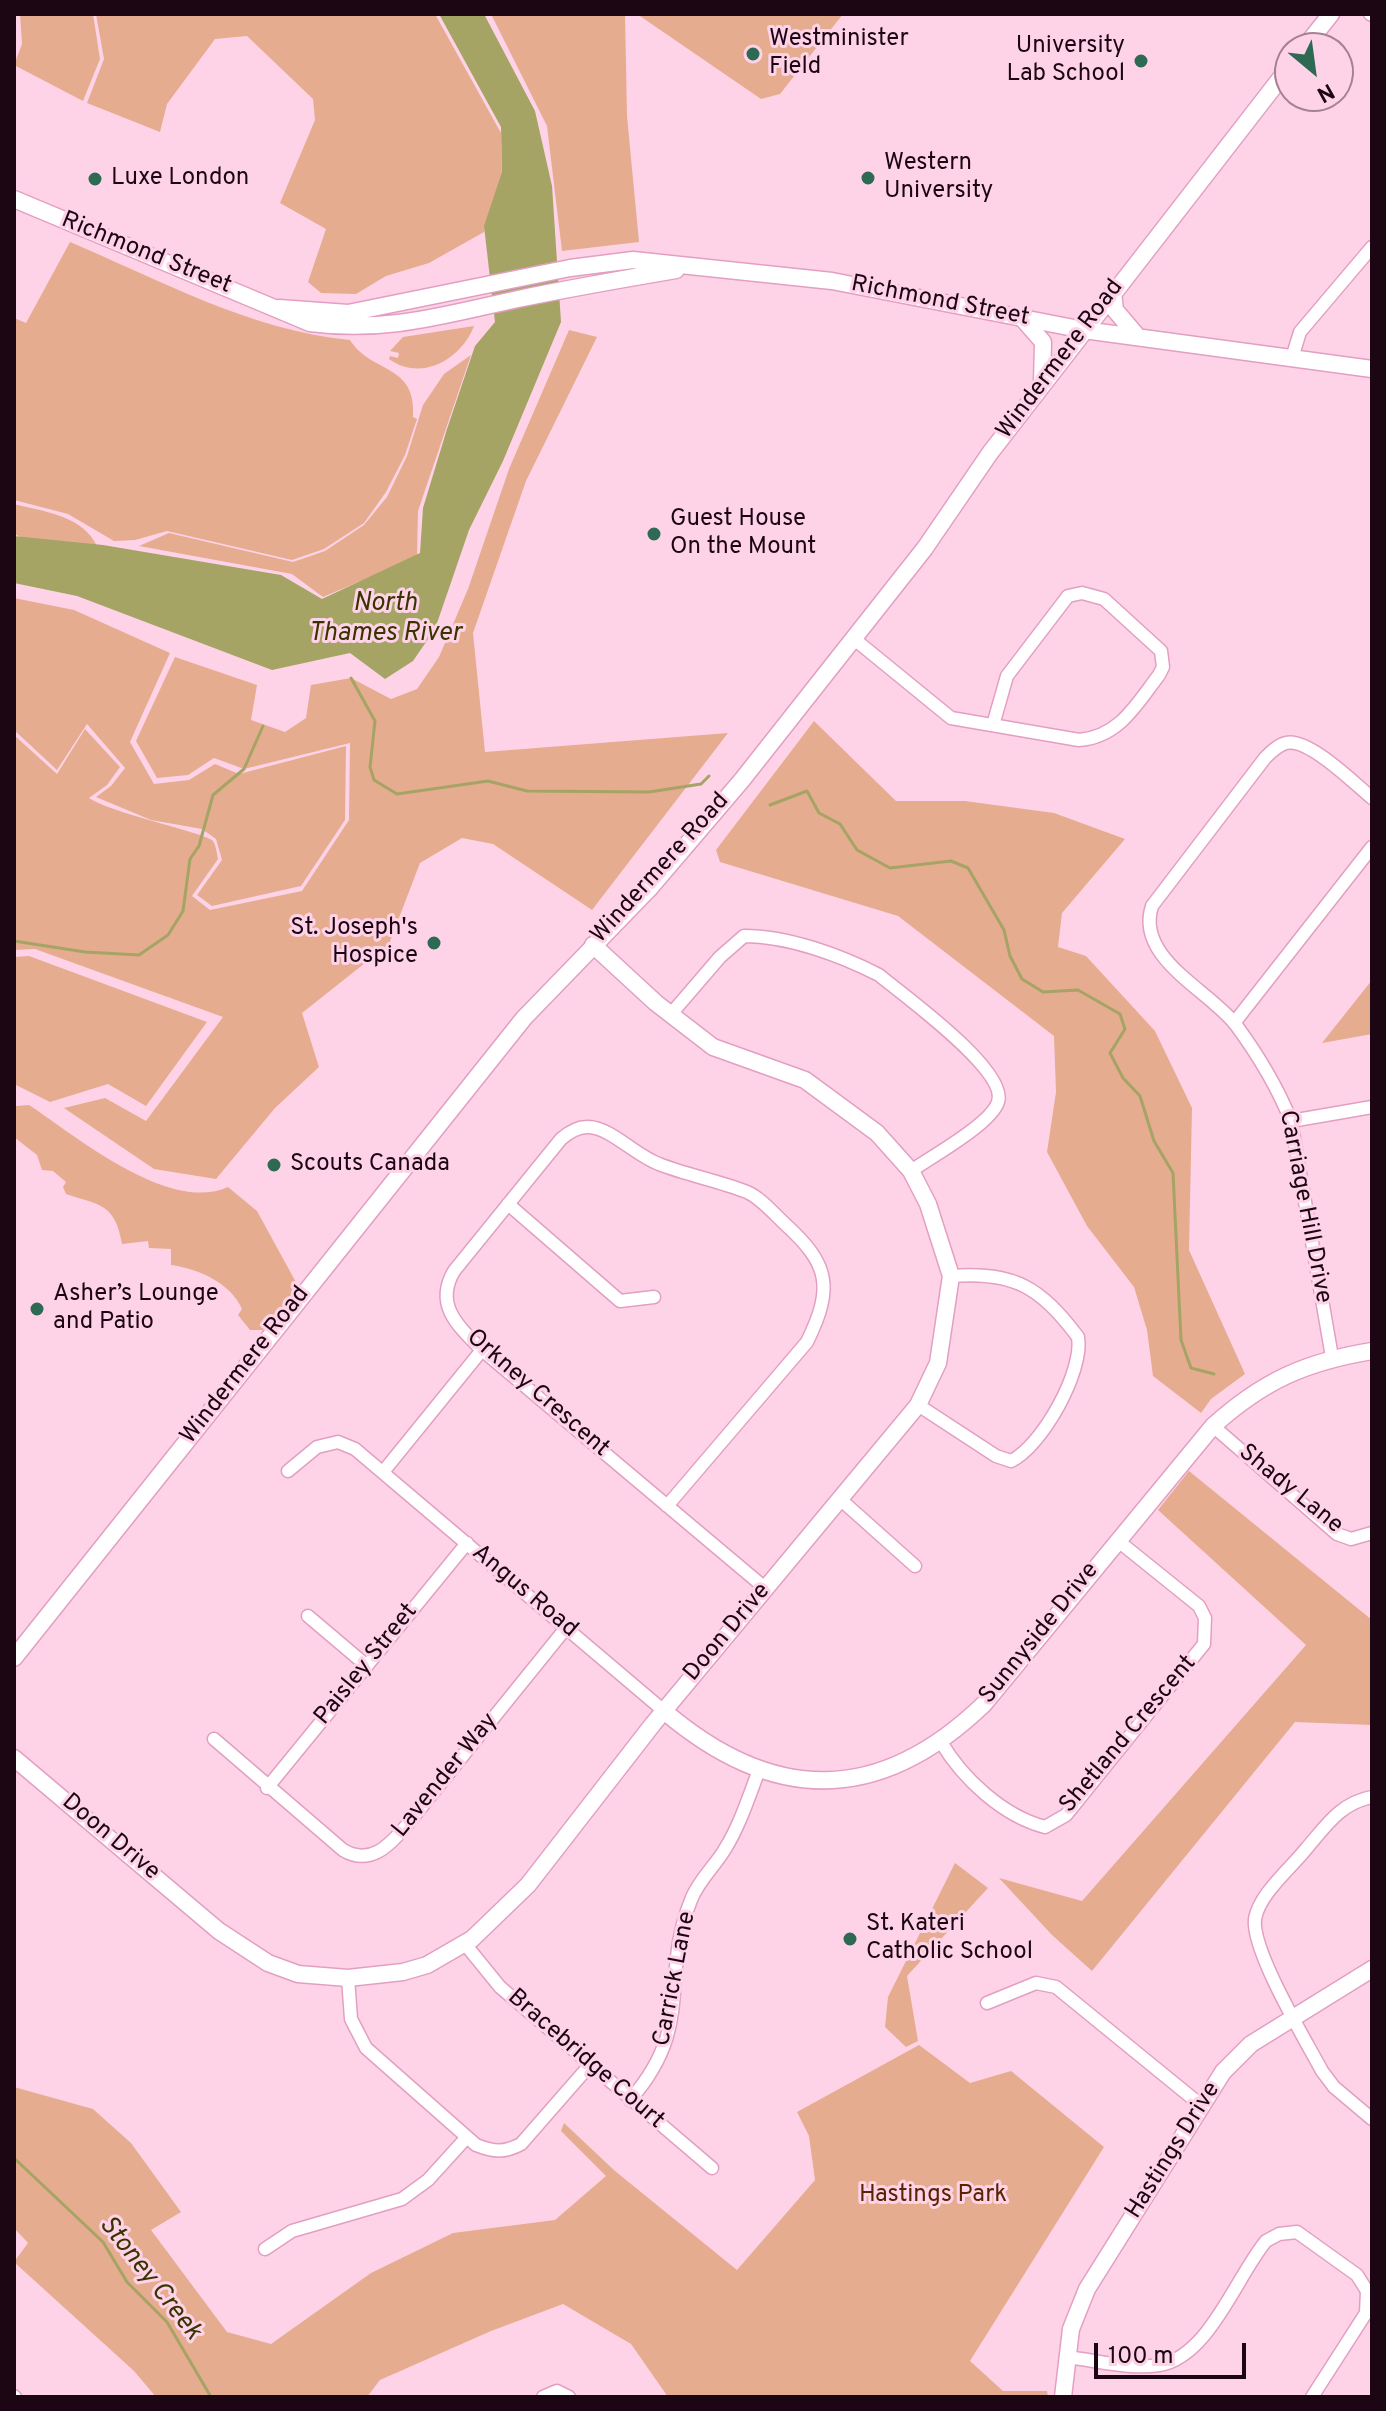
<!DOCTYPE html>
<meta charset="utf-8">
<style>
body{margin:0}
#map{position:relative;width:1386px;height:2411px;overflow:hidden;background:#fed3e8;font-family:Overpass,sans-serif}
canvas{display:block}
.frame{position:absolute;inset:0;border:16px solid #1c0613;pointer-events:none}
.north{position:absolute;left:1274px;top:32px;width:80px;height:80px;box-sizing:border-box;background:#fed3e8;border:2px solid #a48193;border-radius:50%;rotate:151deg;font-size:22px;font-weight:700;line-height:32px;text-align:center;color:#1c0613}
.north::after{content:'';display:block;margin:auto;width:28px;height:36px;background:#2d6953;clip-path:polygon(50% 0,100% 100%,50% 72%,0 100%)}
.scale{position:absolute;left:1094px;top:2343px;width:152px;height:36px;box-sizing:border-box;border:4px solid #1c0613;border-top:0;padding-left:10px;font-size:24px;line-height:28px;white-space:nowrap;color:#1c0613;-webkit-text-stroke:6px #fed3e8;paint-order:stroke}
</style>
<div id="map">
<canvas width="1386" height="2411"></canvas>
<div class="frame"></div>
<div class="north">N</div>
<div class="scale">100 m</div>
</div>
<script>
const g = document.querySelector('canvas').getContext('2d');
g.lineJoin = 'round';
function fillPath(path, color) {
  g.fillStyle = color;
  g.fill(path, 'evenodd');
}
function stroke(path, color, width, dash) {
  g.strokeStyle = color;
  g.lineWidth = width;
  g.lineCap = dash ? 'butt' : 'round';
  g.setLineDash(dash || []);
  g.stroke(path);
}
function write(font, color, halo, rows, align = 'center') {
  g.font = font + ' Overpass,sans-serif';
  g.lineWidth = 6;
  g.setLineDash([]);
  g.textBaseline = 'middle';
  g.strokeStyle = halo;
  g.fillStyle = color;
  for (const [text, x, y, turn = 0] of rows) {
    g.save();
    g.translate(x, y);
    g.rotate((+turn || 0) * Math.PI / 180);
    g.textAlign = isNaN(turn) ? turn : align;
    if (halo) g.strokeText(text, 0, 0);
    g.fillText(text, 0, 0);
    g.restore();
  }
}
const green = new Path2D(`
 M20 14H93L100 59 83 101 14 65 22 44Z
 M96 14H435L501 133 502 179 484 232 429 263 386 276 356 294 321 293 308 282 326 229 280 203 315 120 313 99 247 36 215 39 167 104 160 132 87 103 104 59Z
 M491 14H625L627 116 639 242 562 251 547 126Z
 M637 14H843L780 94 761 99Z
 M70 242C160 280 252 331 350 340 371 374 417 363 413 417L417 419 405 455 386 492 364 523 324 549 292 560 167 531 135 540 114 541 68 514 14 500V318L26 323Z
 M474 326C461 360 421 382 389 359L390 356 398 358 399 353 390 351 403 337Z
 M569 330 597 337 526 481 473 633 485 752 728 733 592 910 493 844 462 838 420 863 389 944 302 1013 319 1067 275 1108 216 1179 154 1169 64 1108 105 1098 146 1121 223 1017 35 949 14 950V735L57 774 85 729 120 767 107 785 89 798C113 814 207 833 213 841 216 845 217 854 218 859L192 896 210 910 302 891 349 820 350 743 244 769 214 758 188 775 157 778 136 741 175 657 257 685 251 720 285 732 306 718 311 685 351 678 391 699 417 689 439 657 468 589 509 469Z
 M471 355 418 511 417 557 323 597 292 574 139 546 169 533 293 562 325 551 364 525 387 497 407 456 423 405 444 374Z
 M14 504C45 512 82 515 97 546L30 541 14 534Z
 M14 598 74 610 170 653 130 742 154 784 189 780 215 764 239 774 346 746 345 820 301 886 212 906 197 895 222 860 216 839 202 829 151 820 96 797 111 786 125 768 87 724 57 770 14 730Z
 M814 721 896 801H965L1054 813 1125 839 1062 913 1058 947 1086 956 1155 1031 1192 1108 1189 1250 1245 1374 1211 1399 1201 1413 1153 1376 1147 1330 1134 1287 1087 1226 1047 1152 1056 1092 1054 1036 898 916 720 862 716 850Z
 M29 956 207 1022 146 1106 108 1084 50 1102 14 1084V957Z
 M1372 980V1034L1322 1043Z
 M29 1105C76 1136 169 1214 228 1187L257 1211 298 1286 263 1330H250L238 1315 242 1309C230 1282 198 1269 171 1265V1249L149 1248 148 1241 122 1244C115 1203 99 1205 66 1194L63 1187 66 1182 53 1171 42 1170 37 1155 14 1137 16 1106Z
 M1189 1471 1372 1620V1725L1295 1722 1092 1971 1052 1935 999 1878 1082 1901 1306 1645 1158 1510Z
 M955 1863 988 1888 907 1976 918 2041 906 2047 885 2027 888 1997Z
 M919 2045 970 2083 1011 2071 1104 2147 970 2361 1003 2391H1047L1048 2397H668L631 2344 563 2304 491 2331 380 2380 367 2397H156L134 2371 14 2262 28 2243 14 2228V2087L93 2109 131 2143 181 2212 151 2230 227 2332 271 2344 371 2273 453 2233 555 2220 606 2176 561 2131 564 2123 615 2171 737 2270 815 2180 809 2136 797 2112Z`);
const water = new Path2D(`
 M439 14H484L535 111 552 186 561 322 503 461 469 530 435 629 413 661 385 679 350 653 272 670 77 596 14 583V536L103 545 281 575 322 599 420 553 423 508 447 429 475 346 495 322 484 226 502 172 501 127Z`);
const stream = new Path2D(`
 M351 678 375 721 370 767 374 780 397 794 488 781 527 791 649 792 701 784 709 776
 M770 805 807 791 819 813 840 824 857 850 890 868 951 861 968 868 1004 930 1010 956 1022 979 1043 992 1078 990 1120 1014 1125 1029 1110 1053 1123 1078 1140 1096 1154 1141 1173 1173 1181 1340 1191 1368 1214 1374
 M14 941 85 952 139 955 168 935 183 911 190 859 199 846 213 795 244 769 263 726
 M14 2158 103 2242 127 2282 167 2322 211 2397`);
const street = new Path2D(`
 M1370 14 1372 15
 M1292 358 1300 332 1372 247
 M853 638 951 718 1079 740C1119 737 1136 705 1159 675L1163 667 1161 651 1104 599 1082 593 1068 596 1007 676 993 725
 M671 1014 720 957 744 936C788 936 840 955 879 975 903 995 1009 1071 998 1102 991 1124 931 1157 911 1171
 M1234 1023 1372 847
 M1291 1121 1372 1107
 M508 1204 620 1301 654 1297
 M1332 1357 1291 1121C1277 1086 1258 1055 1236 1025 1209 990 1135 958 1152 906L1265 758C1271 752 1278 745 1286 743 1308 737 1355 784 1372 798
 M918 1405 996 1456 1011 1461C1042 1446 1084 1371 1078 1337 1040 1287 1014 1271 951 1276
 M1213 1426 1337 1534 1351 1539 1372 1533
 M288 1471 317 1447 338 1442 355 1449 664 1711
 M383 1472 482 1350
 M840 1499 915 1566
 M667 1506 807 1342C834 1287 829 1264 785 1224 774 1214 761 1198 747 1192 719 1181 687 1175 659 1164 636 1156 611 1128 589 1127 578 1126 569 1132 561 1139L454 1271C434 1305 458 1326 482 1350L765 1588
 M308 1616 367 1666
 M214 1739 343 1850C370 1866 389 1846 406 1826L566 1628
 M941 1742C963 1779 1003 1816 1045 1827L1066 1815 1204 1644 1205 1618 1199 1606 1117 1540
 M267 1788 467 1543
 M1372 1797C1340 1803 1326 1826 1306 1849 1291 1868 1259 1894 1255 1919 1251 1950 1306 2041 1322 2071L1334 2087 1372 2119
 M465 1944 500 1987 712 2168
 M348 1978 351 2019 366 2048 476 2145C494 2152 504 2153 521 2144L590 2065
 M987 2003 1036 1983 1056 1987 1202 2106
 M630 2100C696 2025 659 1979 691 1900 698 1881 715 1866 725 1849 740 1825 749 1796 759 1770
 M265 2249 292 2231 402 2199 428 2180 467 2137
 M1066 2357C1095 2360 1131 2370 1159 2365 1209 2357 1236 2277 1266 2241L1279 2234 1297 2232 1357 2275 1367 2291 1366 2313 1312 2397
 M14 2396 15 2397
 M543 2397 557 2391 569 2397`);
const secondary = new Path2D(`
 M1304 48 1331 14
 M14 199 310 323C387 333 443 315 518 299 570 288 623 279 676 270
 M1113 292 1115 310 1138 337
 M279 308 348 313 570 268 633 260 832 281 1084 330 1372 369
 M1022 318 1043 342 1042 384
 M14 1658 524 1018 649 889 742 780 925 548 990 453 1290 66
 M664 1711C773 1804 879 1805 984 1704L1213 1426C1263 1381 1305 1362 1372 1351
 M14 1758 219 1931 268 1963 298 1974 348 1978 403 1972 427 1965 472 1939 528 1885 653 1724 918 1405 938 1363 951 1276 928 1204 911 1171 877 1133 805 1080 713 1047 656 1003 593 945
 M1063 2397 1071 2329 1087 2289 1223 2072 1251 2044 1372 1969`);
const markers = [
 [753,54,8,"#2d6953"],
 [1141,61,8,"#2d6953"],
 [868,178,8,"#2d6953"],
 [95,179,8,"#2d6953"],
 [654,534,8,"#2d6953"],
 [434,943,8,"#2d6953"],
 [274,1165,8,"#2d6953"],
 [37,1309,8,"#2d6953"],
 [850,1939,8,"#2d6953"]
];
const poiNames = [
 ["Westminister",769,40],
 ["Field",769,68],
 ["University",1125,47,"right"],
 ["Lab School",1125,75,"right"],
 ["Western",884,164],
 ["University",884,192],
 ["Luxe London",111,179],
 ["Guest House",670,520],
 ["On the Mount",670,548],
 ["St. Joseph's",418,929,"right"],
 ["Hospice",418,957,"right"],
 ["Scouts Canada",290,1165],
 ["Asher’s Lounge",53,1295],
 ["and Patio",53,1323],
 ["St. Kateri",866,1925],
 ["Catholic School",866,1953]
];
const streetNames = [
 ["Richmond Street",146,254,22],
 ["Richmond Street",940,302,11],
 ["Windermere Road",1061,360,-53],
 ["Windermere Road",661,869,-48],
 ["Carriage Hill Drive",1304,1207,79],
 ["Windermere Road",246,1366,-52],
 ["Orkney Crescent",537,1394,41],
 ["Shady Lane",1290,1490,39],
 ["Angus Road",524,1592,40],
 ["Doon Drive",728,1633,-50],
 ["Sunnyside Drive",1040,1634,-51],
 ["Paisley Street",367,1665,-51],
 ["Shetland Crescent",1129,1735,-50],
 ["Lavender Way",446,1776,-51],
 ["Doon Drive",110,1838,40],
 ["Carrick Lane",676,1979,-79],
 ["Bracebridge Court",585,2060,41],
 ["Hastings Drive",1174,2151,-58]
];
const parkNames = [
 ["Hastings Park",933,2196]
];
const waterNames = [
 ["North",385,605],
 ["Thames River",385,635],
 ["Stoney Creek",149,2279,52]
];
fillPath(green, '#e6ac90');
fillPath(water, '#a5a464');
stroke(stream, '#a5a464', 3);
stroke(street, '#e39fc2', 15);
stroke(secondary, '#e39fc2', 19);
stroke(street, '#fff', 12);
stroke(secondary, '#fff', 16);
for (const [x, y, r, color] of markers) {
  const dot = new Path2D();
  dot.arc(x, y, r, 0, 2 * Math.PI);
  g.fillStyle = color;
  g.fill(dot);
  stroke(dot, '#fed3e8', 3);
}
write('24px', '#1c0613', '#fed3e8', poiNames, 'left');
write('24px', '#1c0613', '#fed3e8', streetNames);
write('24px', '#5a2300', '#fed3e8', parkNames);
write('italic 26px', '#373400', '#fed3e8', waterNames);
</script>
